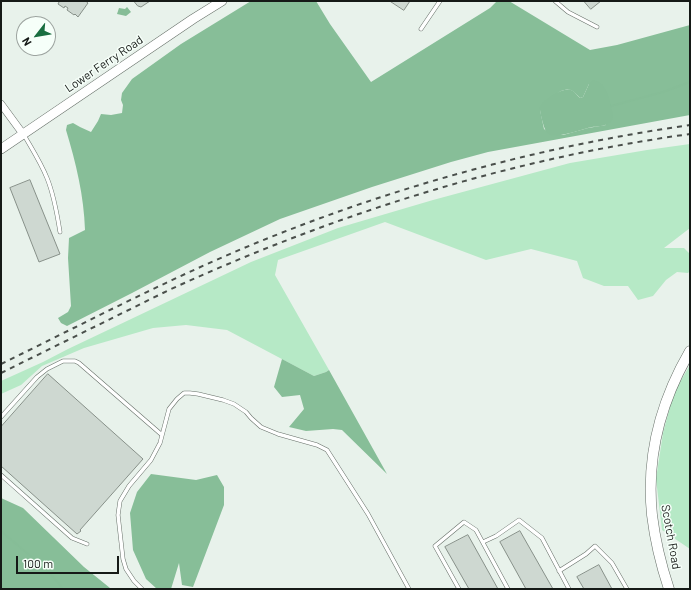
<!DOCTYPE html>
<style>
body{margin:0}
#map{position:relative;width:691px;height:590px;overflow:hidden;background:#e8f2eb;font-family:Barlow,sans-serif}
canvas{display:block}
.frame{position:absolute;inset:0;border:2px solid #161a17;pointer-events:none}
.north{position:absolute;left:16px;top:16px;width:40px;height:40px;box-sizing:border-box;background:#f6fff9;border:1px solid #9ca39f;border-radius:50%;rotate:239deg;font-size:11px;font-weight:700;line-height:16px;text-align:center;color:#161a17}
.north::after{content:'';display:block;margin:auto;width:14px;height:18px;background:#196e40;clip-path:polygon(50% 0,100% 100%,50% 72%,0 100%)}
.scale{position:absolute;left:16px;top:556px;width:103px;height:18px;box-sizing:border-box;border:2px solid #161a17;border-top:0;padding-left:5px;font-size:12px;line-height:14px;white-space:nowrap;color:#161a17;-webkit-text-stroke:3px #f6fff9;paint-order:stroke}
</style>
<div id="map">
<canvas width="691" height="590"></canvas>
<div class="frame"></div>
<div class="north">N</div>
<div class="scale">100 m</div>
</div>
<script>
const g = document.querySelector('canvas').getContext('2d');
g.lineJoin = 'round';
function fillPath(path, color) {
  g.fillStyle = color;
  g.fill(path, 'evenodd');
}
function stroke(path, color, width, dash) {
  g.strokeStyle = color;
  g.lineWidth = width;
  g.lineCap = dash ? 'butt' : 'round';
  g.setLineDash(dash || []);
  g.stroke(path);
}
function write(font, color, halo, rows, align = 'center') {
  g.font = font + ' Barlow,sans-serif';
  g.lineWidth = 3;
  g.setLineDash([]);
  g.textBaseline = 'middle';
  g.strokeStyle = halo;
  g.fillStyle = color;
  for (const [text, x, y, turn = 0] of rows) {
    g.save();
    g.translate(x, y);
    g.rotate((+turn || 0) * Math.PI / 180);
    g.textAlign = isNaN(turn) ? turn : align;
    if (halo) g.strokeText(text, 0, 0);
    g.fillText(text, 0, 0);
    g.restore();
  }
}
const green = new Path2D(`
 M690 144V228L664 248H684L690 254V271L688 273 677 272 666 280 653 296 638 300 628 286H604L583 278 577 261 531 249 486 260 385 222 278 260 275 275 329 370 326 372 314 376 227 330 186 325 153 328 84 348 42 366 21 385 1 394V381L43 362 68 349 251 262 338 228 433 200 570 163 647 150Z
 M690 365V549L662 530 656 479 663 433 674 392Z`);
const forest = new Path2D(`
 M251 1H316L330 24 371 82 490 8 497 1H509L590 50 617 45 690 25V115L488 152 451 162 372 187 280 219 210 252 132 293 67 326 61 323 58 318 68 312 71 306 68 258 69 238 85 230C84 196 76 163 66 130L67 125 73 123 80 127 91 132 98 121 101 114 111 115 122 113 123 105 121 100 122 93 132 79 181 44ZM589 84 606 125 588 128 563 135H553L544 129 540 110C547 103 560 86 571 90 575 92 577 95 580 98L583 97Z
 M282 359 314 376 326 372 329 370 387 474 342 430 333 429 306 431 289 427 304 409 300 395 282 397 274 387Z
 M151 474 196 480 217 475 224 487V505L193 587 182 585 179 563 171 589H157L146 579 133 550 130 513 137 492Z
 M1 498 23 508 84 567 110 588H126V589H1Z`);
const water = new Path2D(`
 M127 7 131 12 126 16 117 14 119 8 125 9Z
 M594 80C608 84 610 102 613 115 613 126 601 126 592 127 583 129 558 138 550 135 549 134 546 132 546 131 544 128 539 110 540 107 543 100 563 87 571 90 575 91 577 96 580 98L583 97 589 84Z`);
const stream = new Path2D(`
 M611 106 663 92 690 82
 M1 531C21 549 47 567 63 589`);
const building = new Path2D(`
 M57 1H88L87 3H88L78 17 75 14 74 15 67 10 68 8 65 6 64 8 58 4 59 2Z
 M134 1H150L141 7 138 6Z
 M390 1H410L404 10Z
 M584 1H601L591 9Z
 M30 180 60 254 39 262 10 188Z
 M48 374 143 459 80 530 81 531 77 534 1 466V427Z
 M520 531 553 589H526L500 542Z
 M468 535 498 589H469L445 547Z
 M599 565 612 589H584L577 577Z`);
const service = new Path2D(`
 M555 1 568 12 597 27
 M421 29 440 1
 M24 135C32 149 41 163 47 178 54 195 57 213 60 232
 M1 417 37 377 47 369 63 361H75L79 363 162 435
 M1 475 72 538 87 544
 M483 542 496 536 519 520 542 538 569 589
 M559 571 586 554 595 546 612 563 627 589
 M142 589 134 581 126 569 123 559 118 515 120 501 129 486 151 460 160 443 169 409 177 399 184 393H190L198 394 223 400 234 404 246 412 251 418 261 427 278 434 317 445 327 450 368 514 409 589
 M459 589 435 546 464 522 476 530 508 589`);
const minor = new Path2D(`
 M1 104 23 134`);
const tertiary = new Path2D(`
 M1 149 193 19 222 1`);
const secondary = new Path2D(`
 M669 589C661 565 655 540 652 515 646 457 661 401 690 351`);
const rail = new Path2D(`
 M1 364C87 322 172 277 261 241 399 185 543 146 690 125
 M1 373 169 290C335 214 509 159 690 134`);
const streetNames = [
 ["Lower Ferry Road",104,64,-34],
 ["Scotch Road",671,537,80]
];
fillPath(green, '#b6e9c6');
fillPath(forest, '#87be98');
fillPath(water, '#86bd97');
stroke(stream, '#86bd97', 2);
fillPath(building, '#ced8d1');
stroke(building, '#879089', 1);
stroke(service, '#666f68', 4.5);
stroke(minor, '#666f68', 8);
stroke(tertiary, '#666f68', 10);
stroke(secondary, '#666f68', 11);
stroke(service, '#fff', 3.5);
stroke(minor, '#fff', 7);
stroke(tertiary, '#fff', 9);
stroke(secondary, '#fff', 10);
stroke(rail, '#4a4f4b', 2, [5, 5]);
write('12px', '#161a17', '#f6fff9', streetNames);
</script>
